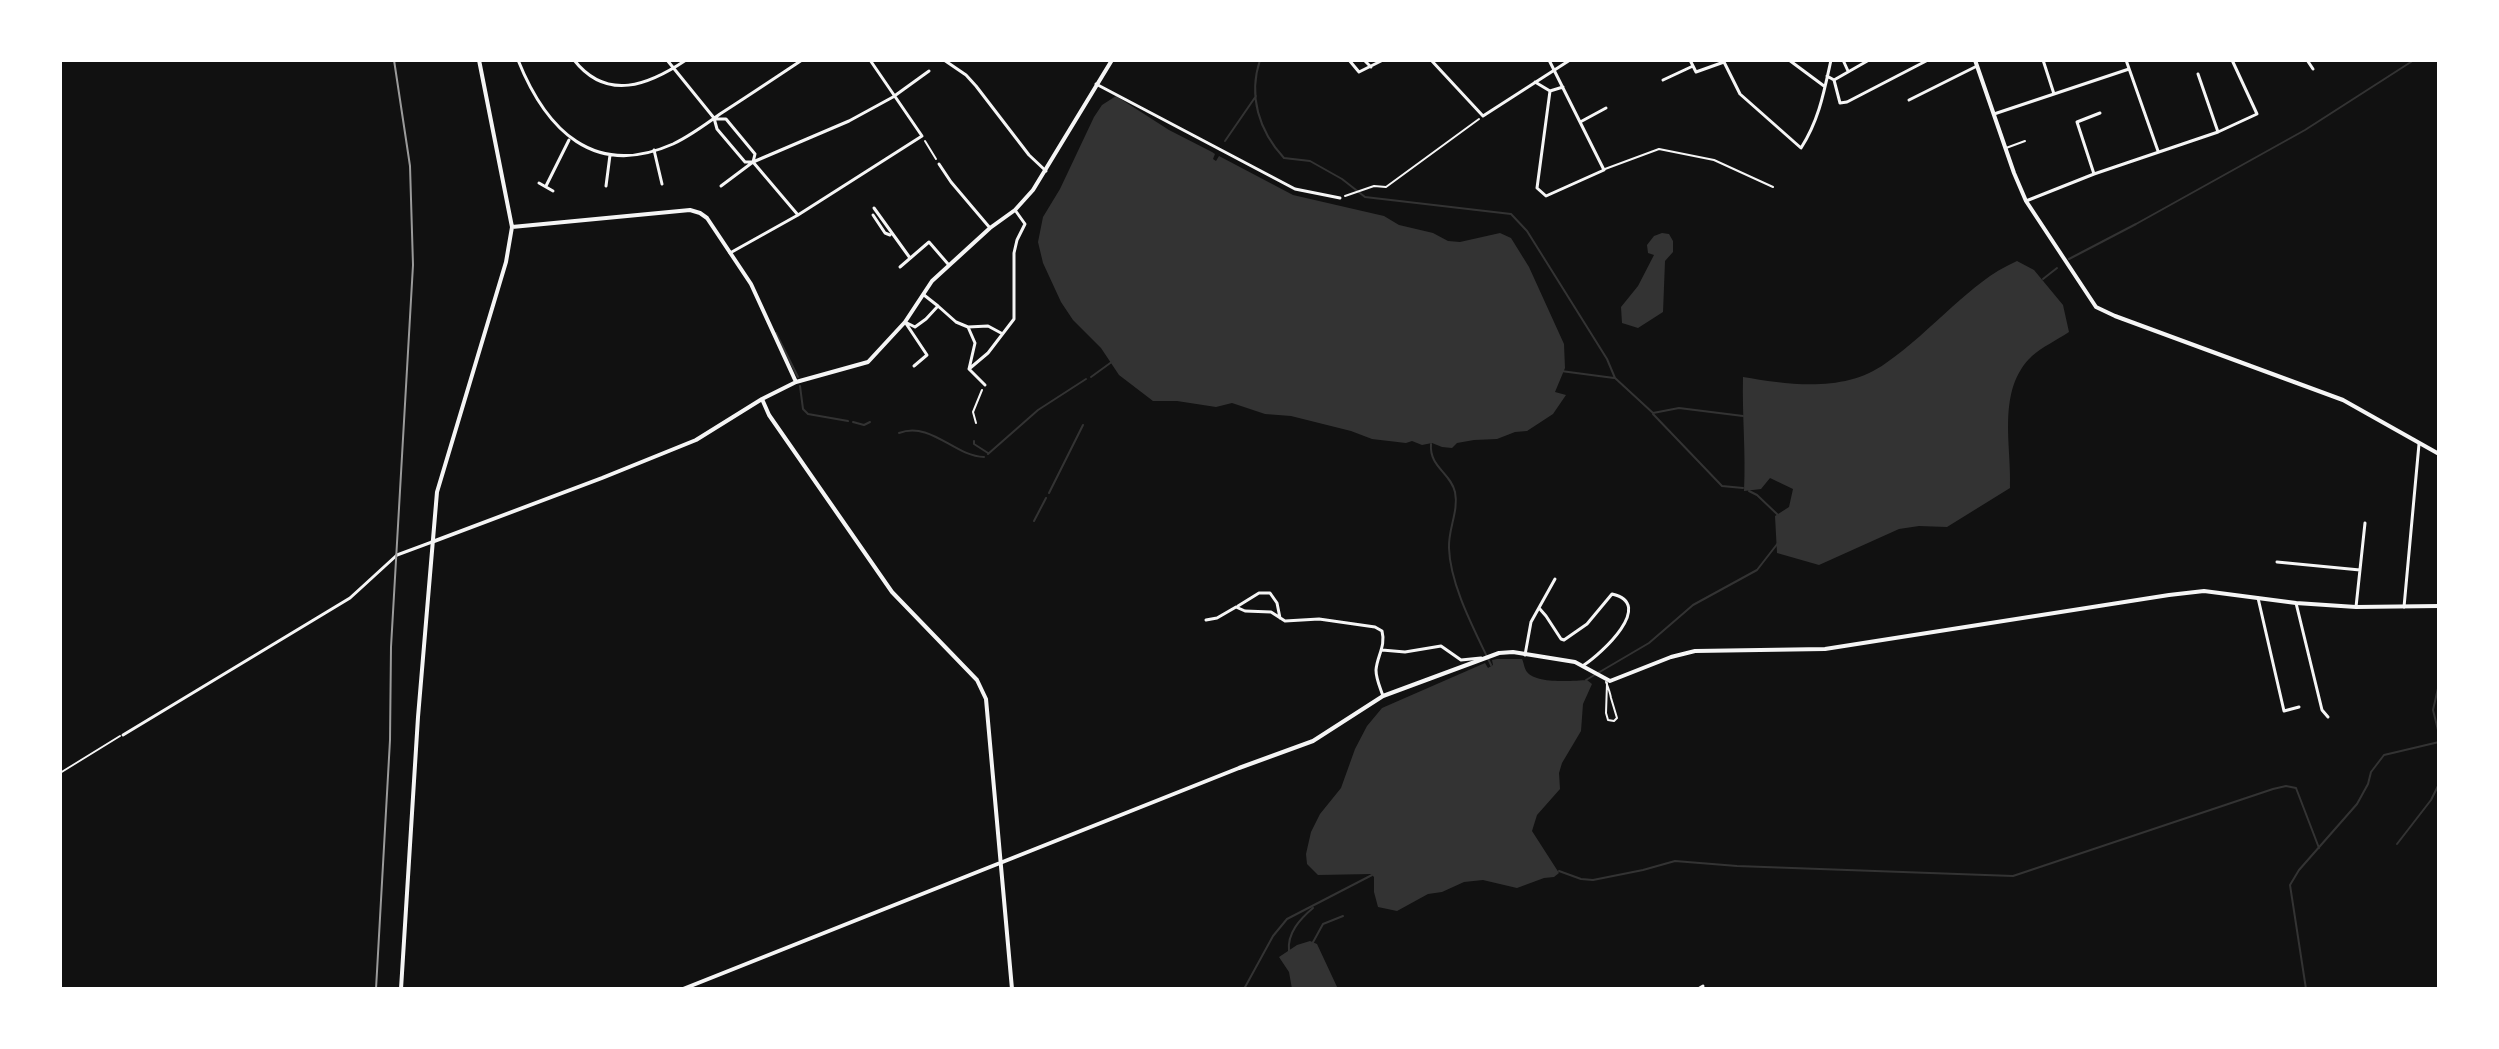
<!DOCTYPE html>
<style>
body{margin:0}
#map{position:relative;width:2499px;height:1049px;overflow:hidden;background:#111;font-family:Mulish,sans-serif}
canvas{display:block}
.frame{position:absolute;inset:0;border:62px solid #fff;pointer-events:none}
</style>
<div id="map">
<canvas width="2499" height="1049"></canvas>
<div class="frame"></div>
</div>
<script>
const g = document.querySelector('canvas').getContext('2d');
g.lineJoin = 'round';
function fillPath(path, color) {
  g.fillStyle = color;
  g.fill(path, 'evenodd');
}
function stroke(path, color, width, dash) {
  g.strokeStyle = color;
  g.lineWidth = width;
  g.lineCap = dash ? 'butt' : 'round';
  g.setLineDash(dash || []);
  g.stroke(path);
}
const water = new Path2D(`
 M1116 96 1169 130 1212 152 1215 154 1213 159 1216 161 1219 156 1293 195 1384 216 1399 225 1433 233 1448 241 1460 242 1500 233 1511 238 1529 267 1564 344 1565 368 1555 392 1566 395 1553 414 1527 431 1515 432 1497 439 1474 440 1457 443 1452 448 1442 447 1432 443 1422 445 1412 441 1406 443 1372 439 1351 431 1291 416 1265 414 1232 403 1216 407 1177 401H1153L1119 375 1101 348 1073 320 1061 302 1043 263 1038 242 1043 217 1060 189 1094 117 1102 105Z
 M1662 233 1669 234 1673 241V252L1665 261 1663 312 1638 328 1622 323 1621 307 1638 286 1654 255 1648 253 1647 245 1654 236Z
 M2017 261 2034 270 2063 305 2069 332C2057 340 2042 347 2032 356 1996 390 2012 446 2010 488L1947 527 1919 526 1899 529 1819 565 1777 553 1775 516 1789 507 1793 489 1770 478 1761 489 1744 491C1746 453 1742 415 1743 377 1790 385 1845 393 1886 363 1909 347 1931 326 1952 307 1974 288 1990 273 2017 261Z
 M1497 659H1522C1524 663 1524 668 1527 672 1536 684 1573 681 1587 680L1592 684 1583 704 1581 731 1562 763 1559 773 1560 789 1537 815 1532 831 1559 873 1554 877 1544 878 1517 888 1483 880 1464 882 1442 892 1428 894 1397 911 1378 907 1374 892V877L1371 874 1318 875 1307 864 1306 854 1311 832 1320 814 1341 788 1355 749 1367 726 1382 708 1485 663 1488 668 1493 665 1492 660Z
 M1310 941 1317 944 1338 989H1292L1289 972 1279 957 1297 945Z`);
const stream = new Path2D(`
 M1260 60C1248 96 1259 131 1284 158L1310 161 1342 179 1365 197 1511 214 1527 231 1607 359 1615 378 1653 413 1679 408 1743 416
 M1225 141 1256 96
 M2069 259 2136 224 2305 130 2414 60
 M2043 279 2057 268
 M776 333 798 377
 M1561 371 1614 378
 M1091 377 1113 361
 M800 386 803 409 808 414 848 421
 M1653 414 1722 486 1743 488
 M853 422 864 425 870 422
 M899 433C931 421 954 456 984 457
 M974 441V444L988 453
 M1431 444C1429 467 1451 473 1455 492 1459 511 1448 529 1449 548 1450 585 1475 631 1491 665
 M988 454 1038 410 1086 379
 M1749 491 1757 495 1778 515
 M1049 493 1083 425
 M1034 521 1046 498
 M1586 680 1649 643 1693 605 1757 570 1778 543
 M2439 684 2433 710 2439 734
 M2397 844 2431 800 2439 784
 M1559 871 1581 879 1593 880 1643 870 1675 861 1737 866 2013 876 2273 789 2286 786 2296 788 2319 848
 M1312 944 1323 924 1343 916
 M1289 951C1287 933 1300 919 1313 908
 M1244 989 1273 936 1287 919 1372 875
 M2306 989 2290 885 2299 870 2357 804 2368 784 2371 772 2384 755 2439 742`);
const path = new Path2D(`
 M925 141 936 159
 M1345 196 1374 186 1386 187 1479 119
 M976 423 973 412 982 390
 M60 773 120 736`);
const service = new Path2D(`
 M2006 148 2025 141
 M1605 169 1659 149 1714 160 1773 187
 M1606 682C1608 687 1610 692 1611 698L1617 718 1614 721 1608 720 1606 713 1607 683`);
const minor = new Path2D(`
 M518 60C546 130 594 179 673 144 690 136 705 125 720 114 748 96 775 78 802 60
 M574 60C607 102 649 85 686 60
 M667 60 714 118 717 129 745 162H753L798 215
 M944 60 966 75 976 86 1029 155 1046 171
 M1349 60 1359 72 1383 60
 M1364 60 1371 67
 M1431 60 1483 116 1570 60
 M1549 60 1604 170 1546 196 1537 188 1550 91
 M1690 60 1696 72 1724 62 1740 94 1801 148C1819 120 1824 92 1831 60
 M1789 60 1824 86
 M1843 60 1848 71
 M2043 60 2054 94
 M2126 60 2158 151
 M2307 60 2313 69
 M2198 74 2218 132
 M1827 76 1834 80 1869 60
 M1663 80 1693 66
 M1834 80 1840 103 1847 102 1928 60
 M1535 82 1550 91 1563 87
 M1096 84 1295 189 1340 198
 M1909 100 1977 66
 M1994 114 2129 69
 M715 119H726L755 154 753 162
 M1582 121 1606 108
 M654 150 662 184
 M939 164 951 182 990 228
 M2094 174 2077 122 2100 113
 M539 183 553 191
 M546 186 569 140
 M606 186 610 155
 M721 186 753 162 849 121 893 97 929 71
 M2026 201 2094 174 2218 132 2257 114 2232 60
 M874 208 910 258
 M873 215 885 233 890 235
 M730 253 798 215 922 136 870 60
 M900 267 929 242 948 264
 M938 306 956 322 968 327 975 343 969 369 985 385
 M905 322 915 327 926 319 938 306 924 295
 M905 322 927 355 914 366
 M968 327 988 326 1001 333
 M969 369 988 353 1014 319V253L1017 240 1025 224 1015 210
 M2277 562 2360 570
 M2258 598 2284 711 2299 707
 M2296 603 2322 710 2328 717
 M1238 606 1259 593H1270L1277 603 1280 618
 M2356 607 2365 523
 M2404 607 2419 444
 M1539 608 1546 616 1561 639 1564 640 1587 624 1612 594C1656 604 1601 654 1584 665
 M1206 620 1217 618 1236 607 1245 611 1271 612 1285 621 1319 619 1375 627 1382 631C1386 646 1377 656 1376 670 1376 679 1380 687 1383 696
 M1382 650 1405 652 1441 646 1461 660 1481 658
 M1525 655 1531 622 1555 579
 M123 735 350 598 397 555 432 542
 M1698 989 1703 986`);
const tertiary = new Path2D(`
 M1975 60 2014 173 2026 201 2096 307 2115 316 2343 400 2439 454
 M512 227 690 210 700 213 707 218 751 284 796 382
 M762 399 769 415 892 592 977 680 986 699 1012 989
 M432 542 602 478 696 440 762 399 796 382 868 362 905 322 932 281 990 228 1015 210 1033 190 1112 60
 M401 989 418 717 437 492 506 262 512 227 479 60
 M683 989 1239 768 1313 741 1383 696 1499 653 1513 652 1575 662 1610 681 1671 657 1695 651 1825 649 2169 595 2204 591 2296 603 2356 607 2439 606`);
const rail = new Path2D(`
 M376 989 390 740 391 647 413 265 410 166 394 60`);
fillPath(water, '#333');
stroke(stream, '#333', 2);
stroke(path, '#f5f5f5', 2);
stroke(service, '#f5f5f5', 2);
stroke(minor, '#f5f5f5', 3);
stroke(tertiary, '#f5f5f5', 4);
stroke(rail, '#9a9a9a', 2);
</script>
